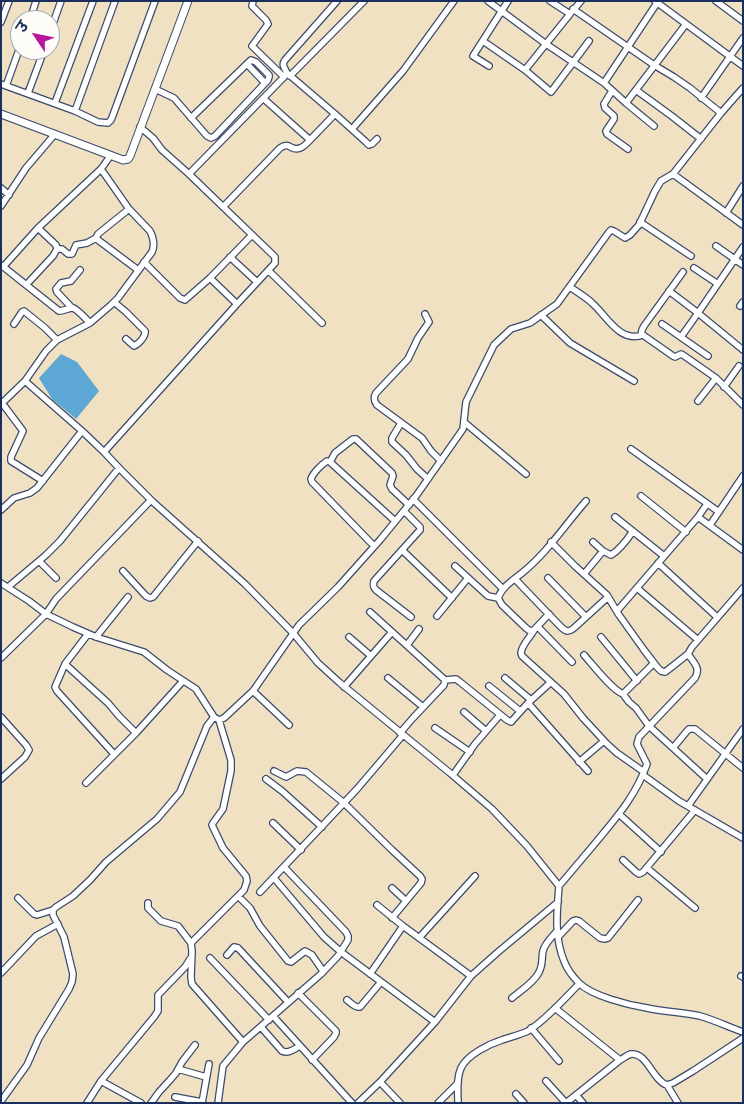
<!DOCTYPE html>
<meta charset="utf-8">
<style>
body{margin:0}
#map{position:relative;width:744px;height:1104px;overflow:hidden;background:#f0e1c2;font-family:Caveat,"Playpen Sans Deva",sans-serif}
canvas{display:block}
.frame{position:absolute;inset:0;border:2px solid #1b2f5e;pointer-events:none}
.north{position:absolute;left:10px;top:10px;width:50px;height:50px;box-sizing:border-box;background:#fdfcf7;border:1px solid #a3aaba;border-radius:50%;rotate:304deg;font-size:14px;font-weight:700;line-height:20px;text-align:center;color:#1b2f5e}
.north::after{content:'';display:block;margin:auto;width:18px;height:22px;background:#b5179e;clip-path:polygon(50% 0,100% 100%,50% 72%,0 100%)}
</style>
<div id="map">
<canvas width="744" height="1104"></canvas>
<div class="frame"></div>
<div class="north">उ</div>
</div>
<script>
const g = document.querySelector('canvas').getContext('2d');
g.lineJoin = 'round';
function fillPath(path, color) {
  g.fillStyle = color;
  g.fill(path, 'evenodd');
}
function stroke(path, color, width, dash) {
  g.strokeStyle = color;
  g.lineWidth = width;
  g.lineCap = dash ? 'butt' : 'round';
  g.setLineDash(dash || []);
  g.stroke(path);
}
const water = new Path2D(`
 M61 354 77 362 99 391 76 419 52 399 39 378Z`);
const minor = new Path2D(`
 M253 1 252 6 266 20 268 24 252 46 284 77
 M488 1 546 44 604 83 626 103 686 24
 M550 1 570 14
 M655 1 743 66
 M716 1 743 21
 M573 9 654 65 674 77 690 88 721 113
 M30 20 36 1
 M1 22 9 1
 M50 32 61 1
 M483 41 525 70 551 92 589 41
 M247 64 265 83
 M489 66 473 56 508 1
 M525 70 570 14 581 1
 M287 73 335 114 366 142 369 145 372 144 377 139
 M290 76 364 1
 M604 83 657 3
 M1 84 75 111 98 122 108 123 111 120 113 115 155 1
 M6 86 20 47
 M155 89 174 98 207 136 211 138 215 136 268 80 269 77V75L256 62 251 60 191 118
 M636 90 673 117 701 139
 M612 91 604 104 605 108 614 116V119L606 131 607 134 628 149
 M28 93 44 50
 M701 98 743 38
 M264 99 310 140 335 114
 M55 103 93 1
 M626 103 654 126
 M75 111 115 1
 M352 129 403 71 454 1
 M189 174 284 77 287 73C285 68 281 65 285 60L337 1
 M673 174 743 225
 M1 188 9 195
 M1 206 26 168 55 134
 M223 207 280 148C290 141 291 152 300 148 304 147 307 143 310 140
 M129 209 98 234 96 238 98 240 138 270
 M726 213 743 186
 M640 222 691 256
 M716 246 743 265
 M743 247 698 313 743 350
 M57 249H62L68 254H72L76 245 87 243 96 238
 M230 257 257 282
 M144 262 180 298 185 300 210 278 252 235
 M1 265 59 311C63 311 69 308 73 308 77 309 87 320 90 323
 M3 267 38 228 101 169 111 155
 M694 268 718 284
 M269 271 322 323
 M210 278 237 304
 M27 284 53 256 57 249 56 245 38 228
 M570 287C577 292 586 297 592 303 607 316 619 343 643 335L673 356 675 357 681 354 683 355 716 378 743 405
 M669 291 698 313 681 337
 M114 302 126 312 145 331C146 336 139 344 134 346L126 339
 M740 306 743 302
 M72 308 57 292 56 289 61 283 71 281 80 270
 M425 314 429 322 418 338 408 359 376 393C373 398 374 401 377 405L422 438 431 451 441 461
 M541 315 570 343 634 381
 M14 324 22 312 24 311 45 328 57 340
 M662 324 708 356
 M641 335 642 330 644 326 683 272
 M25 381 82 431 104 452 119 468 153 502 245 584 293 633 318 663 340 683 450 773 492 809 527 846 559 886C557 911 554 937 564 961 567 969 573 977 579 983 592 996 628 1005 647 1008 664 1012 682 1012 700 1016 714 1020 729 1027 743 1032
 M724 387 739 366
 M698 401 716 378
 M2 403 23 431 11 457V461L43 481
 M1 404 25 381 46 351 57 340 90 323 111 305 118 298 152 252C155 245 153 237 150 231L129 209 101 169
 M464 422 526 474
 M401 423 392 438V442L406 455 417 469 428 479
 M631 449 719 512
 M104 452 237 304 275 263V257L272 254 189 174 162 150 153 138 140 127
 M330 462 335 453 353 439H356L392 473 393 476 390 485 392 489 409 505
 M641 496 686 532
 M413 499 503 589
 M1 510 14 498 30 493 37 488 82 431
 M404 511 420 527V530L374 581C373 585 373 587 376 590L411 617
 M615 517 664 556
 M698 517 743 550
 M710 525 743 476
 M551 542 575 566 607 595 619 615 644 650 657 667 661 671 665 672 669 669 688 654
 M593 542 603 551 611 555C620 550 627 540 633 531
 M374 546 312 482 311 479C313 473 321 465 327 461L330 462 395 521
 M402 550 452 598
 M39 561 56 578
 M658 563 717 617
 M455 566 488 596 498 598
 M123 571 146 596 150 598 153 597 198 541
 M584 574 603 551
 M548 578 586 617
 M515 579 560 626C565 631 568 633 574 628L608 597
 M1 583 29 601 46 614 73 627 96 637 144 652 167 670 196 689 214 717 219 720 224 718 253 691 299 625 338 587 380 540 416 496 463 429 466 402 494 345 511 329 530 323 557 304 609 232 611 230 614 231 625 238 630 235 639 225 655 191 661 181 673 174 721 113 743 88
 M8 587 46 555 60 541 119 468
 M637 588 698 640
 M617 611 698 517 707 504
 M370 612 445 680 444 685 413 718 400 733
 M549 614 534 630 530 631 526 628 502 605 498 598C502 587 513 580 522 573 547 553 565 525 586 501
 M437 616 468 578
 M538 627 572 662
 M534 630C530 638 522 644 521 653L522 656 564 694 583 718 607 744 617 753 644 772
 M88 634 65 664 55 687 57 691 114 754
 M96 637 128 597
 M349 637 371 656
 M601 637 637 681
 M407 645 419 629
 M584 655C593 665 612 690 623 694L654 663
 M1 658 46 614 56 599 151 500
 M65 664 108 703 119 716 136 733
 M388 678 423 707
 M505 678 531 700
 M445 680 456 679 460 682 507 720 511 722 528 703 550 683
 M489 686 520 711
 M344 687 392 632
 M253 691 289 725
 M623 694 629 702 636 708 649 726 707 779
 M528 703 588 771
 M464 712 486 731
 M1 717 26 745 29 750 25 757 1 779
 M435 728 470 752
 M673 748 687 731 689 729H695L743 768
 M579 762 604 741
 M274 771 286 777 297 771 306 772 344 803 392 850 420 876 422 879 421 883 392 918
 M453 775 475 744 500 715
 M643 775 679 801 743 838
 M266 779 282 791 322 827
 M86 783 136 733 183 681
 M688 806 743 729
 M619 814 661 852
 M273 823 301 850
 M623 860 636 872 639 874 643 872 695 810
 M647 868 695 908
 M274 878 324 937 341 952 435 1022
 M559 886C570 873 581 860 592 847 614 820 635 798 647 764L637 744 639 737 695 678C701 668 694 663 688 654L692 647 743 588
 M392 888 406 901
 M260 892 357 789 403 735
 M238 896 250 908 260 926 288 961 291 962 305 951 312 955 323 971
 M18 898 34 914 37 915 53 910
 M148 903V908L161 921 178 926 191 943 192 951 191 977 192 984 243 1042 223 1066 218 1103
 M377 905 403 926 471 976
 M558 937 573 921 576 920 579 921 600 938 605 939 608 938 638 900
 M419 938 475 876
 M191 943 244 890 247 881 246 876 223 848 212 825 213 823 223 809 231 771V760L219 720
 M227 955 234 947 238 948 288 1002
 M210 958 269 1020
 M1 973 36 936 58 924
 M370 974 403 926
 M741 976 743 977
 M298 993 336 1031V1033L334 1037 312 1060
 M512 998C520 991 532 984 538 974 544 964 541 959 543 951 545 943 552 937 557 931
 M347 1000C351 1003 355 1008 360 1007L381 982
 M555 1008 620 1060
 M273 1016 352 1103
 M261 1027 282 1051C289 1054 294 1049 300 1046
 M531 1028 559 1061
 M243 1042 321 974 338 956 348 940V936L346 932 284 867
 M178 1069 206 1077
 M101 1081 141 1103
 M546 1081 566 1103
 M380 1082 400 1103
 M667 1085 678 1103
 M516 1094 524 1103
 M576 1095 583 1103
 M175 1097 202 1102
 M2 1100 27 1065 39 1038 69 989 72 982 73 974 64 937 53 915V910L56 907 73 896 90 880 106 862 157 819 180 792 207 726 214 717
 M87 1103 101 1081 154 1017 158 1011V995L185 967 190 959
 M151 1103 159 1092 170 1080 176 1073 182 1062 195 1045
 M202 1103 209 1064
 M358 1103 380 1082 435 1022 471 976 498 952 558 902
 M438 1103 458 1083
 M458 1103C458 1092 456 1079 461 1068 467 1055 489 1044 502 1040 510 1037 520 1035 528 1031 546 1020 564 999 579 984
 M566 1103 620 1060C624 1058 627 1055 631 1054 647 1052 653 1081 667 1085L673 1083 693 1071 743 1038`);
const tertiary = new Path2D(`
 M1 114 123 160 128 159 130 156 188 1`);
fillPath(water, '#5ca7d4');
stroke(minor, '#3b4a6d', 8);
stroke(tertiary, '#3b4a6d', 9);
stroke(minor, '#fff', 5.5);
stroke(tertiary, '#fff', 7);
</script>
